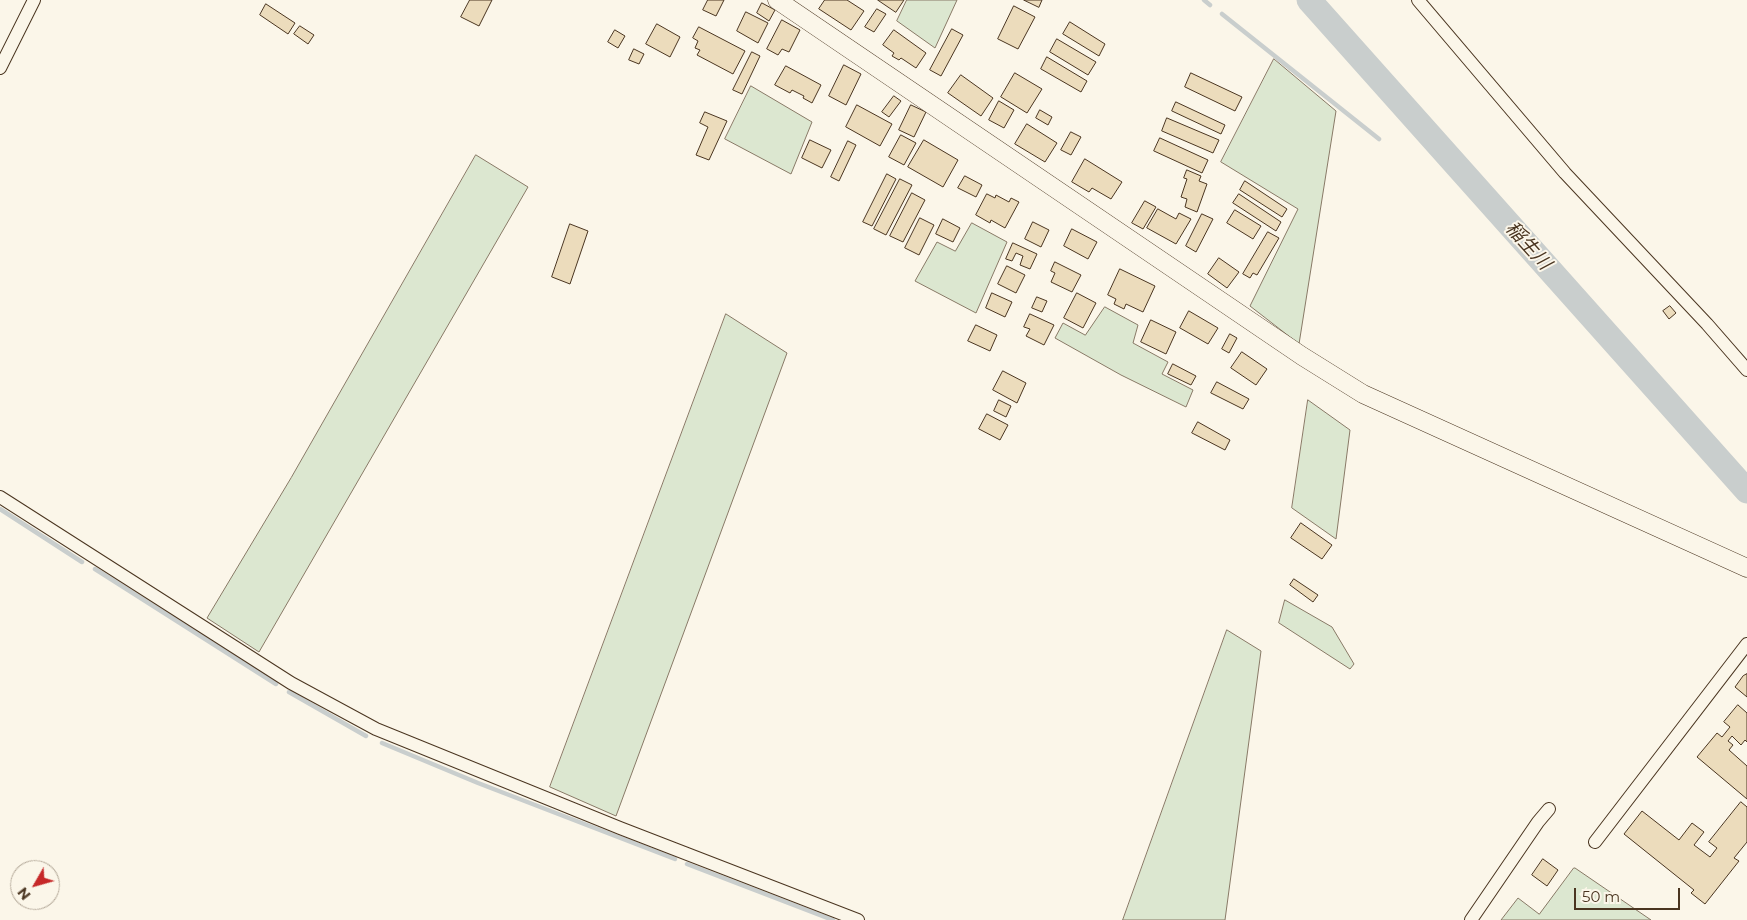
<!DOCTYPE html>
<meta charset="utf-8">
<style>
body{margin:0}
#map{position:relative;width:1747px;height:920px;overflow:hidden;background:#fbf6e9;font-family:Montserrat,sans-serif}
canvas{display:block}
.north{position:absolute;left:10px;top:860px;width:50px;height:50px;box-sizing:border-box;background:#fbf6e9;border:1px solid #b4a999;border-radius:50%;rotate:232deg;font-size:14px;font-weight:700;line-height:20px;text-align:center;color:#4a3520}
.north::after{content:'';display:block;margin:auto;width:18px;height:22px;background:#c62828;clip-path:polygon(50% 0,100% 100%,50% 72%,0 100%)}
.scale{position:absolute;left:1574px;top:888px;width:106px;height:22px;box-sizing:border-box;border:2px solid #4a3520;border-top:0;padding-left:6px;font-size:15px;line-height:18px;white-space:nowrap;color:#4a3520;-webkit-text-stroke:4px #fbf6e9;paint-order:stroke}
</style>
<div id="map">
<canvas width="1747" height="920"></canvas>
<div class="north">N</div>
<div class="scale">50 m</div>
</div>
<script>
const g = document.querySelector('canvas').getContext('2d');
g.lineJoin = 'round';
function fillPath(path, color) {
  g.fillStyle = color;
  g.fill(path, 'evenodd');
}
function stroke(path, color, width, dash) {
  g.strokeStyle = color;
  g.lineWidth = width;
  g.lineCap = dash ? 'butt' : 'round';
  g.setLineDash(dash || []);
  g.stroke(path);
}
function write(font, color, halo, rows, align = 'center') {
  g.font = font + ' Montserrat,"Noto Sans JP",sans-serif';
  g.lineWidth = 4;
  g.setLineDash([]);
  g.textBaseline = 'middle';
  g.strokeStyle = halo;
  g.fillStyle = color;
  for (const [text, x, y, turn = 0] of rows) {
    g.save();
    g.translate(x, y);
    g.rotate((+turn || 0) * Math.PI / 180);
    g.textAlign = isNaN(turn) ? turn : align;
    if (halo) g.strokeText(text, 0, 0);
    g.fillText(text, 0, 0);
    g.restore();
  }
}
const green = new Path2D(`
 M907 0H957L935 48 897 21Z
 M1274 59 1336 111 1299 344 1250 306 1298 209 1221 162Z
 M751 86 812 122 791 174 725 139Z
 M476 155 528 187 259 652 207 618 291 478Z
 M972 223 1007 242 976 313 915 281 937 242 955 251Z
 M1105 307 1138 325 1133 343 1168 362 1162 374 1193 390 1186 407 1121 375 1055 338 1063 323 1085 335Z
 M726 314 787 353 616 816 550 787Z
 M1308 400 1350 430 1336 539 1292 508Z
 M1285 600 1332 627 1354 664 1350 669 1279 623Z
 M1227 630 1261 651 1225 920H1123Z
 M1574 868H1575L1651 920H1501L1518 898 1539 914Z`);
const stream = new Path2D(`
 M1204 0 1210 5
 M1222 14 1379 139
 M0 509 82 562
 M95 569 276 684
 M289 692 366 736
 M382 743 478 783 675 859
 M687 864 833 920`);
const river = new Path2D(`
 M1309 0 1747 491`);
const building = new Path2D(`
 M470 0H492L479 26 461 17Z
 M708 0H724L716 16 703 10Z
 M825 0H847L864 11 851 30 819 9Z
 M878 0H904L896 12Z
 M1024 0H1042L1039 7Z
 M762 3 775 10 769 21 757 13Z
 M266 4 295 23 288 34 260 15Z
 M1014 6 1035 17 1018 49 998 39Z
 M877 9 886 14 874 32 865 27Z
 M746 12 768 23 758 43 737 31Z
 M782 20 800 30 789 52 782 49 778 55 767 49Z
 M1070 22 1105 44 1099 56 1063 34Z
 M657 24 680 37 670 57 646 44Z
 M300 26 314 35 308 44 294 34Z
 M699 27 745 51 733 74 697 55 700 50 695 48 698 41 693 38Z
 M952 29 963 35 941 76 930 70Z
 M615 30 625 36 618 48 608 42Z
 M894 30 926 53 916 68 901 58 899 60 892 56 894 53 883 45Z
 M1057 39 1096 62 1088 75 1050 52Z
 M634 49 644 54 639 64 629 60Z
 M752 52 760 56 742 94 733 90Z
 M1047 57 1087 81 1081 92 1041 69Z
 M844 65 861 74 846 105 829 96Z
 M786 66 821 85 812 103 803 98 804 96 792 90 790 93 775 85Z
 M1015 73 1042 89 1027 113 1001 97Z
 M1191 73 1242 97 1235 111 1185 87Z
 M961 75 993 98 981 116 948 93Z
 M894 96 901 101 889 117 882 112Z
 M999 101 1014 110 1004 128 989 120Z
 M1176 102 1225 125 1221 134 1172 111Z
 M857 105 892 124 880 146 846 127Z
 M911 105 926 112 914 137 899 130Z
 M1040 110 1052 117 1048 125 1036 118Z
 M705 112 727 121 709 160 696 155 708 127 700 123Z
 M1167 118 1219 140 1213 153 1162 131Z
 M1027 124 1057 143 1045 162 1015 144Z
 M1071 132 1081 137 1071 155 1061 150Z
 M901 135 916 143 904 165 889 157Z
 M1160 138 1208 160 1202 173 1154 151Z
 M810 140 831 150 822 168 802 158Z
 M924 140 958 160 943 187 908 167Z
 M848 141 856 145 839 181 831 177Z
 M1085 159 1122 182 1111 199 1092 188 1089 192 1072 182Z
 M1187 170 1201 176 1199 181 1207 184 1197 212 1185 207 1187 199 1181 197 1187 179 1184 178Z
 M887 174 896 179 872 226 863 222Z
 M965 176 982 185 976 197 958 188Z
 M900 179 912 185 886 235 874 229Z
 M1245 181 1287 209 1282 217 1240 190Z
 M912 193 925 200 903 242 890 236Z
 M987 194 995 198 996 195 1009 202 1011 198 1019 202 1005 228 991 220 990 223 976 215Z
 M1239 194 1281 222 1276 231 1233 203Z
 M1145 201 1156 207 1143 229 1132 223Z
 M1158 209 1176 219 1179 213 1191 219 1176 244 1147 228Z
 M1235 210 1261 226 1253 239 1227 223Z
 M1202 214 1213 219 1196 252 1186 246Z
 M920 218 934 225 919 255 905 248Z
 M943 219 960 228 953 242 936 234Z
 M1033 222 1049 230 1041 247 1025 239Z
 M570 224 588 231 570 284 552 277Z
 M1072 229 1097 242 1088 259 1064 246Z
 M1268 232 1279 238 1257 275 1253 273 1250 278 1243 274Z
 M1013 243 1037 254 1030 269 1020 265 1023 256 1016 253 1012 261 1006 259Z
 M1219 258 1239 272 1227 288 1208 274Z
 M1055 262 1081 275 1072 292 1051 282 1055 273 1051 271Z
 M1007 266 1025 275 1016 293 998 284Z
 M1120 269 1155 286 1143 312 1126 304 1124 309 1114 304 1116 299 1108 295Z
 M992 293 1012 302 1005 317 986 308Z
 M1077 293 1096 303 1083 328 1064 318Z
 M1037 297 1047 301 1042 312 1032 308Z
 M1670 306 1676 313 1669 319 1663 311Z
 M1189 311 1218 328 1208 344 1180 328Z
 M1030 314 1054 325 1044 345 1026 336 1030 329 1024 327Z
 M1151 320 1176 332 1166 354 1141 342Z
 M976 325 997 335 990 351 968 341Z
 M1230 334 1237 338 1229 353 1222 349Z
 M1242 352 1267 369 1256 385 1231 368Z
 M1173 364 1196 376 1191 385 1168 374Z
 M1003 371 1026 383 1017 403 993 390Z
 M1217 382 1249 399 1243 409 1211 393Z
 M999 400 1011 406 1006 417 994 411Z
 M987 414 1008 425 1000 440 979 429Z
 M1198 422 1230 440 1225 450 1192 433Z
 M1301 523 1332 545 1322 559 1291 538Z
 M1294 579 1318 595 1313 602 1290 585Z
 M1747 674V697L1735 687 1743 676Z
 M1738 705 1747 713V742L1745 740 1741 745 1732 736 1728 741 1733 745 1729 750 1747 766V799L1697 757 1717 733 1722 737 1730 727 1724 722Z
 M1741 802 1747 807V842L1734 858 1739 861 1705 904 1691 893 1694 890 1624 834 1642 811 1679 840 1692 823 1704 832 1694 845 1710 857 1717 848 1709 842Z
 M1543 859 1558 870 1547 886 1532 875Z`);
const street = new Path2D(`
 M1418 0 1565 173 1707 324 1747 370
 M0 68 34 0
 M0 497 291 683 376 729 620 828 858 920
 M1595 842 1747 644
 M1471 920 1538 822 1549 809`);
const secondary = new Path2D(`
 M777 0 1302 356 1363 394 1747 568`);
const waterNames = [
 ["稲生川",1528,246,48]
];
fillPath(green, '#dce7d0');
stroke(green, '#887966', 1);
stroke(stream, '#c9cecd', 4.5);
stroke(river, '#c9cecd', 25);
fillPath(building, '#ecdcbc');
stroke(building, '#4a3520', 1);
stroke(street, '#4a3520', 14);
stroke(secondary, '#4a3520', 19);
stroke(street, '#fbf6e9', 12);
stroke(secondary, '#fbf6e9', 18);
write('italic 19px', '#4a3520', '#fbf6e9', waterNames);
</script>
